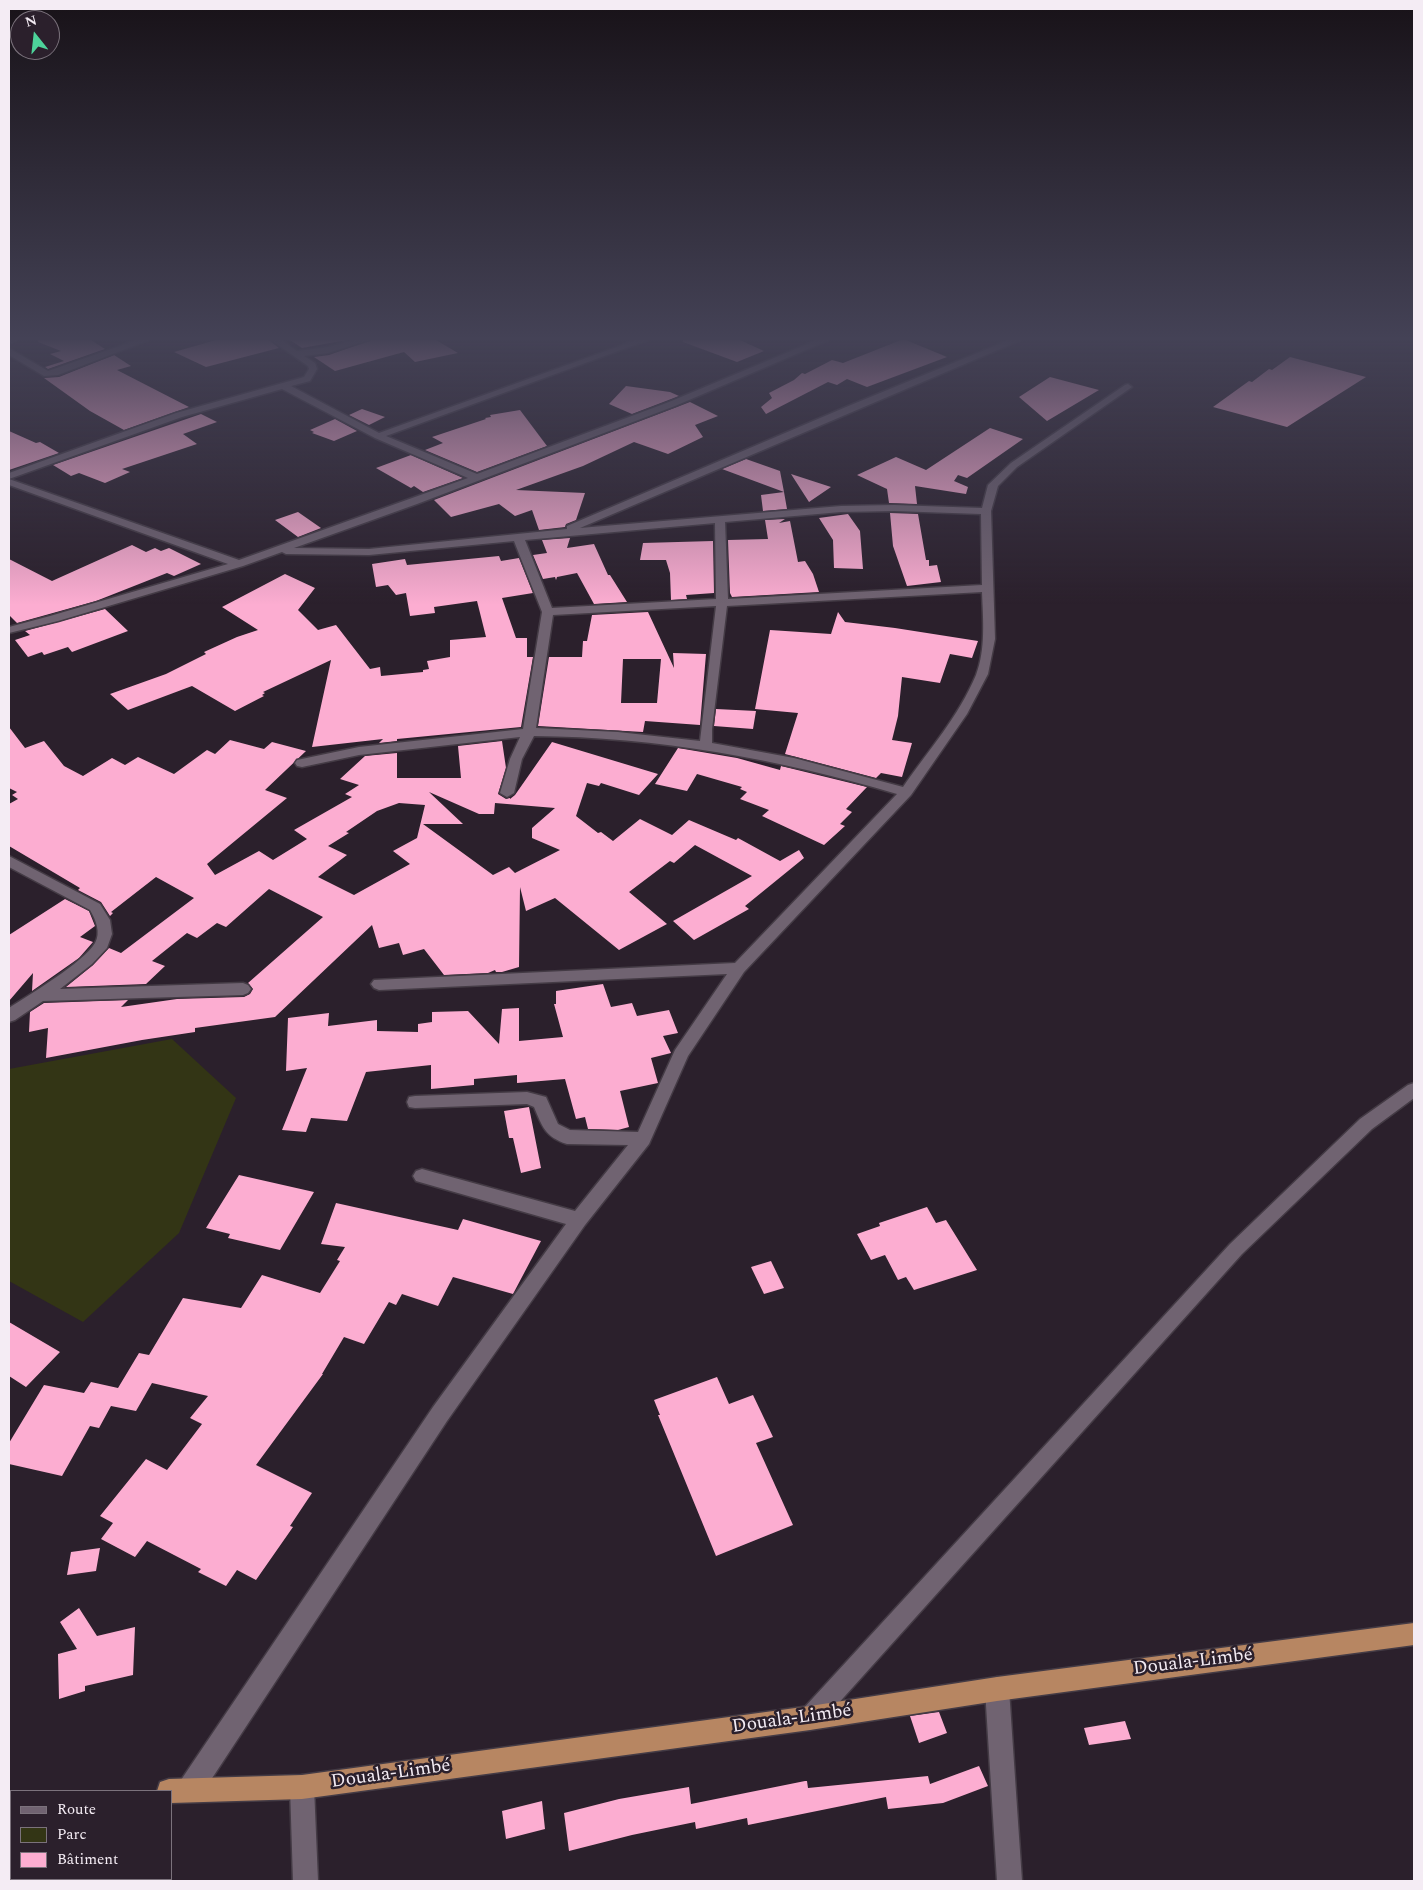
<!DOCTYPE html>
<meta charset="utf-8">
<style>
body{margin:0}
#map{position:relative;width:1423px;height:1890px;overflow:hidden;background:#2b202c;font-family:Spectral,serif}
canvas{display:block}
.frame{position:absolute;inset:0;border:10px solid #f4ecf4;pointer-events:none}
.legend{position:absolute;left:10px;top:1790px;width:162px;height:90px;box-sizing:border-box;background:#2b202c;border:1px solid #7b727c;margin:0;padding:6px 9px;list-style:none;font-size:15px;color:#f4ecf4}
.legend li{display:flex;align-items:center;gap:10px;height:25px}
.legend b{width:25px;border:1px solid #7b727c}
.north{position:absolute;left:10px;top:10px;width:50px;height:50px;box-sizing:border-box;background:#2b202c;border:1px solid #7b727c;border-radius:50%;rotate:344deg;font-size:14px;font-weight:700;line-height:20px;text-align:center;color:#f4ecf4}
.north::after{content:'';display:block;margin:auto;width:18px;height:22px;background:#4dd39a;clip-path:polygon(50% 0,100% 100%,50% 72%,0 100%)}
</style>
<div id="map">
<canvas width="1423" height="1890"></canvas>
<div class="frame"></div>
<ul class="legend">
<li><b style="height:6px;background:#706371"></b>Route</li>
<li><b style="height:14px;background:#333515"></b>Parc</li>
<li><b style="height:14px;background:#fcadd1"></b>Bâtiment</li>
</ul>
<div class="north">N</div>
</div>
<script>
const g = document.querySelector('canvas').getContext('2d');
g.lineJoin = 'round';
function fillPath(path, color) {
  g.fillStyle = color;
  g.fill(path, 'evenodd');
}
function stroke(path, color, width, dash) {
  g.strokeStyle = color;
  g.lineWidth = width;
  g.lineCap = dash ? 'butt' : 'round';
  g.setLineDash(dash || []);
  g.stroke(path);
}
function write(font, color, halo, rows, align = 'center') {
  g.font = font + ' Spectral,serif';
  g.lineWidth = 5;
  g.setLineDash([]);
  g.textBaseline = 'middle';
  g.strokeStyle = halo;
  g.fillStyle = color;
  for (const [text, x, y, turn = 0] of rows) {
    g.save();
    g.translate(x, y);
    g.rotate((+turn || 0) * Math.PI / 180);
    g.textAlign = isNaN(turn) ? turn : align;
    if (halo) g.strokeText(text, 0, 0);
    g.fillText(text, 0, 0);
    g.restore();
  }
}
const green = new Path2D(`
 M172 1039 236 1098 179 1233 83 1322 9 1281V1069Z`);
const building = new Path2D(`
 M38 340H91L105 349 48 369 45 367 64 361 50 354 61 351 38 342Z
 M216 340H269L279 348 206 367 174 352Z
 M290 340H347L302 348Z
 M371 340H436L458 353 415 362 404 352 335 371 314 357 329 355Z
 M683 340H740L764 351 737 362 683 342Z
 M901 340H906L947 357 867 387 847 379 837 385 828 382 766 414 761 407 772 398 769 393 794 380 802 373 805 374 832 360 843 363Z
 M114 355 131 366 117 370 189 407 124 430 90 411 44 378 59 377Z
 M1290 357 1366 377 1287 427 1213 407 1249 381 1252 382 1269 369 1272 370Z
 M1050 377 1099 390 1047 421 1019 397Z
 M626 386 670 392 679 396 632 414 609 404Z
 M690 402 718 416 695 425 703 437 668 454 634 442 583 466 516 490 585 493 576 520 566 524 565 527 539 530 532 510 515 516 499 504 451 517 434 500Z
 M362 409 385 417 369 425 349 415Z
 M520 410 547 446 477 472 425 450 443 443 432 437 486 419 485 418 491 417 490 415Z
 M201 414 217 422 183 434 197 444 122 469 130 472 105 483 79 473 71 476 53 465Z
 M335 419 357 431 334 441 312 433 314 432 310 430Z
 M990 428 1023 439 967 478 958 475 954 481 968 487 966 494 915 486 917 504 889 503 887 489 857 475 896 457 926 470Z
 M9 431 36 443 40 442 59 453 9 470Z
 M411 455 463 478 423 492 414 486 411 488 376 468Z
 M746 459 780 471 784 492 722 469Z
 M791 474 831 487 809 502Z
 M784 492 787 509 763 511 761 495Z
 M298 512 321 528 298 537 275 520Z
 M890 513 918 514 926 560H929V566L937 565 941 582 907 586 893 546Z
 M848 514 860 531 863 569 834 568 833 540 819 518Z
 M785 519 779 523 790 521 798 562 805 561 813 574 819 592 732 597 730 593 728 540 768 539 765 520Z
 M570 538 567 548 594 544 608 575H610L627 602 594 604 577 573 557 577 556 580 555 577 543 579 533 555 547 553 542 540Z
 M713 541 714 593 686 595 687 599 671 600 670 573 666 560H640L643 543Z
 M132 545 146 552 155 548 161 551 169 548 201 564 174 576 167 573 96 601 17 623 9 615V559L52 581Z
 M499 556 501 561 519 558 533 593 502 598 516 638H527V657H533L521 727 397 739V741L379 743 383 739 312 747 331 660 263 692 265 693 262 695 264 696 235 711 192 686 128 710 110 694 166 674 206 654 204 652 237 637 258 630 222 607 285 574 315 588 298 610 318 630 336 625 370 669 380 667 381 676 423 672V670L429 669 427 661 450 657V640L486 637 477 601 434 607 435 613 410 616 406 593 396 595 388 585 376 587 372 564 405 559 407 565Z
 M105 609 128 631 72 652 68 647 44 655 42 652 28 657 15 640 30 635 25 631Z
 M648 612 674 668 673 653 706 654 700 725 645 721 643 732 538 726 549 657H582L583 641H587L592 615ZM623 659H661L657 703H621Z
 M838 612 845 622 895 628 978 641 972 658 950 654 940 683 902 677 898 716 892 740 912 743 902 777 881 773 876 778 785 754 798 713 755 709 770 630 831 634Z
 M716 709 756 711 753 729 714 726Z
 M9 727 25 748 44 741 64 766 83 776 112 758 125 765 138 757 174 774 207 750 215 754 230 740 264 749 272 742 306 751 265 790 287 798 207 864 215 875 259 851 273 860 307 839 294 830 352 797 345 794 359 785 340 779 365 756 397 753V778H461L458 746 502 741 506 768 498 794 506 799 510 798V799L515 795 552 742 658 774 639 795 601 783 599 786 587 783 576 816 598 833 601 832 613 841 640 819 672 835 689 820 736 840 738 838 780 861 799 850 804 858 745 906 749 909 694 940 673 921 752 876 695 845 674 863 670 861 629 892 667 924 619 950 555 898 526 911 520 887 519 967 502 972H496L495 970 488 973 444 975 424 949 403 955 399 943 379 948 372 925 275 1017 195 1028V1032L142 1040 46 1058 48 1028 29 1032 30 1012 44 1003 128 1000 121 1007 177 999 244 997 250 994 253 989 248 983 323 917 269 889 226 927 217 923 197 938 187 933 152 961 165 966 146 984 66 987 93 965 109 948 121 953 194 898 156 877 111 912 113 913 110 916 101 902 78 890 80 888 9 846V804L18 799 12 795 17 792 9 788ZM429 792 479 814H494L495 803 555 808 532 828V838L560 850 515 873 509 867 493 875 423 824H463ZM399 803 425 805 417 838 393 851 410 864 354 895 318 877 347 855 328 846 349 833 346 832 377 811Z
 M678 748 737 758 780 770 781 766 867 787 846 809 852 812 840 824 845 826 824 845 762 816 769 810 740 799 747 792 740 789 742 787 697 774 687 791 655 784Z
 M65 899 89 911 95 926 80 937 93 942 79 958 32 991 33 973 9 1001V935Z
 M603 984 611 1007 632 1003 637 1016 669 1010 678 1033 663 1036 671 1053 651 1058 658 1083 620 1091 629 1127 618 1130 588 1129 585 1117 576 1119 565 1079 517 1083V1075L474 1079V1085L431 1089V1065L366 1072 347 1121 311 1118 306 1132 282 1130 307 1068 286 1071 288 1018 329 1013 328 1026 377 1020V1031L418 1032V1024L432 1022V1012L468 1011 499 1044 502 1009 519 1008V1041L563 1037 554 1004H556V991Z
 M529 1107 541 1168 521 1173 513 1138H509L504 1111Z
 M239 1175 314 1192 280 1250 228 1238 230 1234 206 1228Z
 M336 1203 458 1230 463 1219 541 1241 513 1294 453 1277 438 1306 402 1294 396 1305 389 1302 364 1344 344 1337 322 1374H323L256 1465 312 1493 290 1526 293 1527 256 1580 237 1570 226 1586 198 1572 201 1569 147 1541 135 1557 101 1539 113 1523 100 1516 146 1459 167 1470 202 1424 190 1418 208 1396 152 1383 136 1411 111 1406 99 1428 90 1426 62 1476 9 1464V1443L44 1385 84 1393 91 1382 118 1388 139 1353 149 1355 183 1298 241 1308 262 1275 320 1293 340 1261 337 1260 345 1247 321 1244Z
 M927 1207 936 1223 946 1220 977 1270 914 1290 906 1277 898 1280 885 1255 871 1260 857 1234 880 1226 879 1223Z
 M771 1261 784 1288 764 1294 751 1267Z
 M9 1322 60 1352 26 1387 9 1376Z
 M717 1377 729 1404 753 1395 773 1437 756 1443 793 1525 716 1556 658 1415H660L654 1400Z
 M100 1548 96 1571 67 1575 71 1552Z
 M79 1608 97 1636 135 1627 133 1675 85 1686V1691L59 1699 58 1654 77 1649 60 1622Z
 M939 1712 947 1733 919 1743 910 1716Z
 M1125 1721 1131 1739 1089 1745 1084 1728Z
 M979 1766 988 1786 943 1803 888 1809 886 1797 748 1825 747 1818 696 1829 695 1822 632 1835 569 1851 564 1813 619 1799 689 1787 691 1804 805 1781H807L808 1788 928 1776 930 1784Z
 M542 1801 545 1829 506 1839 502 1811Z`);
const minor = new Path2D(`
 M9 340H17L9 344Z
 M137 340H149L58 375 44 376 9 355V349L12 350 48 371Z
 M271 340H281L297 351 328 347 355 340H369L328 353 304 356 315 363 317 369 310 381 291 386 379 433 636 340H648L386 436 477 474 669 402 817 340H829L675 406 417 504 294 548 369 549 567 529V526L846 407 1009 340H1021L580 528 841 506 894 505 982 508 988 485 1011 463 1125 385 1128 384 1132 387 1017 467 998 486 991 511 995 639 988 674 967 714 911 795 744 972 688 1056 649 1144 585 1225 447 1421 199 1798 190 1801 181 1798 178 1789 181 1780 433 1407 566 1224 416 1181 413 1176 416 1171 422 1169 575 1211 628 1145 567 1144C545 1137 542 1126 534 1107L527 1104 415 1108 409 1107 407 1102 409 1097 415 1096 527 1092 546 1097 558 1124 570 1130 638 1132 675 1050 727 974 379 990 374 988 371 984 374 980 735 963 897 794C779 759 657 737 534 736L522 759 514 793 507 797 500 793 510 759 520 737 359 755 302 767 297 766 295 763 297 760 359 747 523 729 542 612 514 541 369 555 286 554 282 552 243 566 58 621 9 633V627L50 616 228 564 9 485V479L239 560 468 478 375 438 282 389 182 417 9 479V473L176 413 304 377 309 369 308 366ZM894 511 981 514 982 585 728 599 725 522 841 512ZM715 523 716 599 552 608 525 540ZM982 592C983 619 986 649 976 675 959 716 928 751 903 787L794 758 712 743V729L727 606ZM716 606 700 741 618 732 536 728 553 615Z
 M9 856 100 904 110 920 112 934 107 948 92 964 60 989 243 983 248 985 251 989 248 993 243 995 43 1001 15 1020 9 1022V1008C29 995 84 962 95 943 101 933 96 920 90 910L9 867Z
 M1414 1083V1098L1372 1129 1242 1254 818 1726 810 1730 802 1726 798 1718 802 1710 1230 1244 1360 1119 1408 1085Z
 M997 1677 1005 1681 1009 1689 1022 1881H997L985 1689 989 1681Z
 M302 1775 311 1778 314 1787 318 1881H293L290 1787 293 1778Z`);
const trunk = new Path2D(`
 M1414 1623V1645L997 1701 810 1730 302 1799 171 1803V1791H157L160 1782 169 1779 302 1775 810 1706 997 1677Z
 M9 1797H11V1821H9Z`);
const nearStreetnames = [
 ["Douala-Limbé",1193,1663,-7],
 ["Douala-Limbé",792,1720,-8],
 ["Douala-Limbé",391,1775,-8]
];
fillPath(green, '#333515');
fillPath(building, '#fcadd1');
stroke(minor, '#443b45', 3);
stroke(trunk, '#443b45', 3);
fillPath(minor, '#706371');
fillPath(trunk, '#b78662');
const sky = g.createLinearGradient(0, 0, 0, 605);
sky.addColorStop(0, '#181218');
sky.addColorStop(0.56, '#444256');
sky.addColorStop(1, '#44425600');
g.fillStyle = sky;
g.fillRect(0, 0, 1423, 605);
write('19px', '#f4ecf4', '#2b202c', nearStreetnames);
</script>
